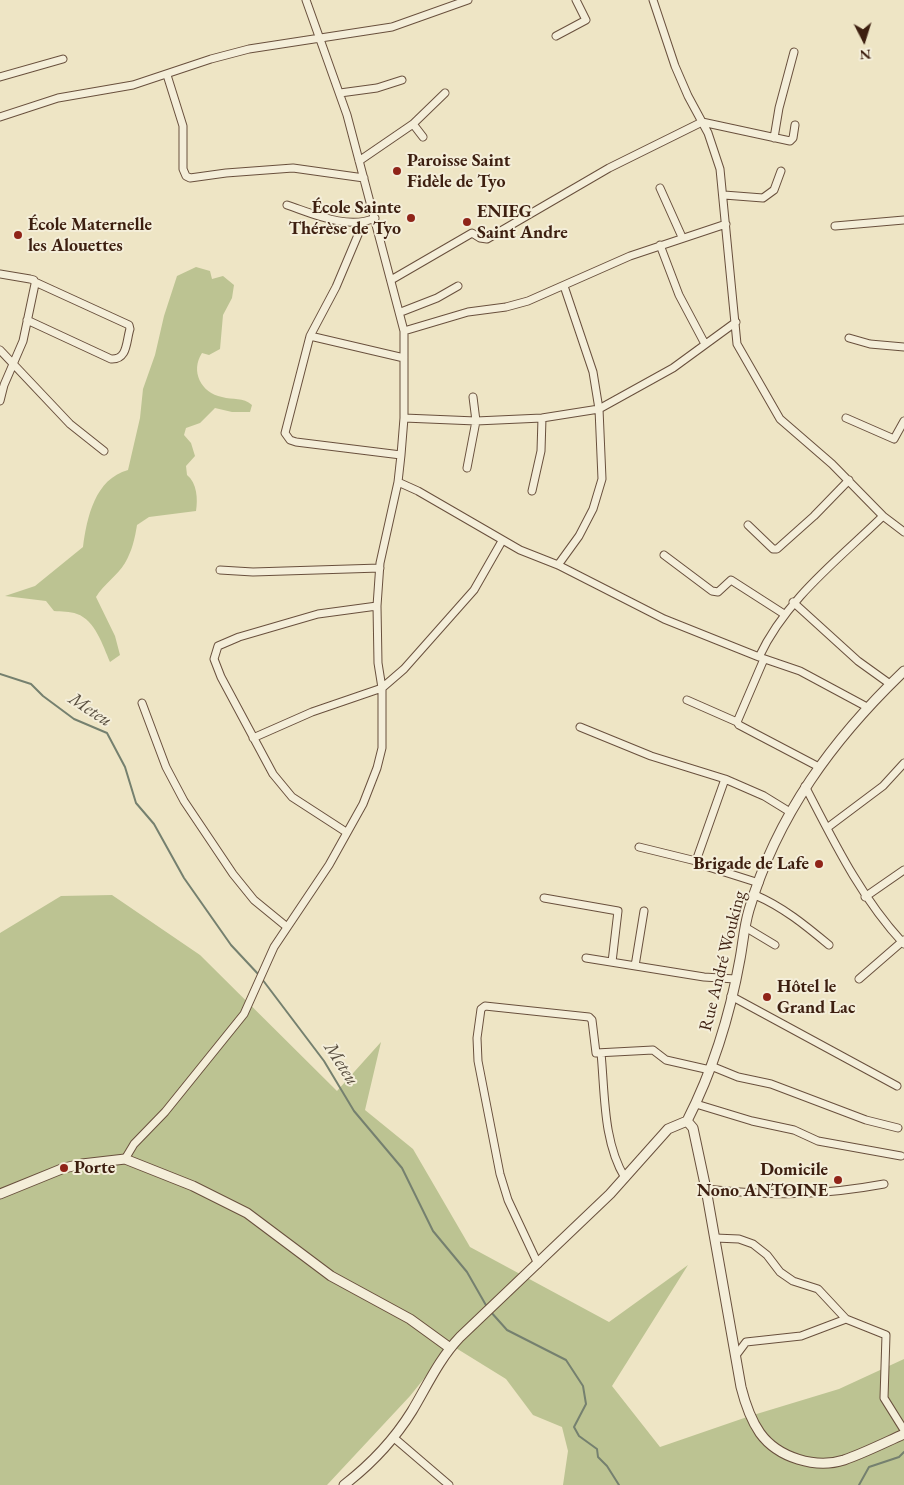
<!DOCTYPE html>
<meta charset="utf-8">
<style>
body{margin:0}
#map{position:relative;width:904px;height:1485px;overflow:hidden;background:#eee5c5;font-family:"EB Garamond",serif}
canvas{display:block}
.north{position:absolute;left:839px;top:15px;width:50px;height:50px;-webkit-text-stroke:4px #f4eed9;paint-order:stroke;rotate:175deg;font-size:14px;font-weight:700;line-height:20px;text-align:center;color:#3d1f10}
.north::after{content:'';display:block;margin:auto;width:18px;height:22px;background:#3d1f10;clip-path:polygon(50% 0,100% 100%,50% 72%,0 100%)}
</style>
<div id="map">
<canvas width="904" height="1485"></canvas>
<div class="north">N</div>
</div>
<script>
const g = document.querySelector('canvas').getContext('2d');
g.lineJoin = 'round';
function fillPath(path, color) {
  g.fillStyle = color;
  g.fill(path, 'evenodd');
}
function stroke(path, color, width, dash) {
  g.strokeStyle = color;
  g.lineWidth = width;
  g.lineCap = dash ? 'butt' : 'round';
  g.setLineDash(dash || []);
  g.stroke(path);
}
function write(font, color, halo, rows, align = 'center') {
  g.font = font + ' "EB Garamond",serif';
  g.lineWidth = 4;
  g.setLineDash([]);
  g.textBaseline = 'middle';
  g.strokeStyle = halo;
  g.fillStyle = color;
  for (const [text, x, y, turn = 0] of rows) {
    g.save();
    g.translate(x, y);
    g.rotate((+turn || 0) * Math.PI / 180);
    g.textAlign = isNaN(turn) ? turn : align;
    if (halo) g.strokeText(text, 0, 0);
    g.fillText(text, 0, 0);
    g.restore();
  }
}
const green = new Path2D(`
 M196 267 210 271 212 279 223 276 234 285 232 298 223 315 220 349 209 355 202 353C190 371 201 393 222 397 233 400 243 397 252 405L250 412H232L215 408 200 423 186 428 184 435 191 443 195 456 186 466 187 475C197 483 198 499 196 511L149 517 137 525C135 538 132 551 125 563 117 576 104 584 96 597L115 636 120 655 110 662C103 646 95 620 77 614 70 611 61 612 54 611L46 601 5 596 35 586 83 547C87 517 95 479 128 470L140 418 143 389 155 355 164 316 177 276Z
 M112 895 200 955 337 1091 381 1042 365 1110 413 1149 470 1247 609 1322 688 1265 612 1386 660 1447 750 1416 839 1389 904 1359V1485H563L568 1451 562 1427 533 1415 506 1379 451 1345 410 1396 327 1485H0V933L61 896Z`);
const stream = new Path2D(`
 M0 674 31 684 43 696 74 719 107 733 125 767 136 803 154 824 184 878 231 945 259 975
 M262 979 324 1061 354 1111 402 1168 433 1231 467 1272 487 1307
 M490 1311 507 1330 566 1360 583 1386 586 1404 574 1427 579 1436 597 1449 598 1457 607 1466 619 1485
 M859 1485 869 1467 899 1457 904 1452`);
const minor = new Path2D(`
 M653 0 675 66 688 96 708 133 720 169 737 344 780 419 832 464 883 516 904 532
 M556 36 586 20 576 0
 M167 75 183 126V169L186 176 190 178 226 173 293 168 364 178
 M0 77 63 59
 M340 93 377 88 402 80
 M0 117 58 98 133 85 211 59 249 49 392 27 468 0
 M413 124 423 137
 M774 138 779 108 794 52
 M359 161 413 124 445 93
 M660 188 682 237
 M724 195 763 198 774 190 781 171
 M287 205C314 214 348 230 375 218
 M363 223 336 287 310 336 285 433 290 440 296 442 401 455
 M835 226 904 220
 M660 245 679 295 705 344
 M0 274 30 279 34 280 35 284 23 341 4 385 0 401
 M391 280 472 233 480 238 487 239 609 168 702 122 790 141 793 138 795 125
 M401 312 437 298 458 286
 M27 320 111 359C128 360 126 341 130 329L129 325 35 282
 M404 331 468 312 506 307 528 301 630 256 726 224
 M310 336 404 358
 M849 338 870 344 904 347
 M0 350 70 424 104 451
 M404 418 476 421 542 418 599 409 673 368 736 322
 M846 418 894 439 904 421
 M467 468 476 421 473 397
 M398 482 418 491 520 550 558 565 664 619 759 657
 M532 491 541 451 542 418
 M748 525 773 549H777L814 516 849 480
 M664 555 712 591 718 592 731 580 784 614
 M558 565 579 536 593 509 602 479 599 409 593 372 564 286
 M220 570 253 572 380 568
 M793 602 858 661 890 684
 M764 659 737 722 739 725 819 767
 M687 700 737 722
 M142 703 166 767 184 801 233 874 254 900 287 927
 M867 707 800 671 759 657C786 599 838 560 883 516
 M580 727 651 756 725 779 764 796 790 812
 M253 738 312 712 382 688 404 669 474 590 502 541
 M805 786C834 842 861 898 904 944
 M827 828 883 786 904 763
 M346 832 292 797 273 774 221 677 214 659 218 646 239 637 318 614 377 606
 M639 847 696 861 699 864 759 883
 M696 861 725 779
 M755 895C783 907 805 925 829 945
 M865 897 904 870
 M544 898 618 911 612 962
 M745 927 775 945
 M586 958 704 977 735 979
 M635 966 644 911
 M859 979 904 940
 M731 996 897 1086
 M601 1053C605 1094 603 1142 625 1178
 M711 1066 738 1077 771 1084 866 1120 898 1128
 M696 1104 752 1121 794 1130 818 1141 901 1156
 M125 1159 134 1144 165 1112 244 1014 274 947 329 865 363 804 377 768 382 748V688L378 663 377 606 380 563 398 482 401 455 404 418V331L347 115 306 0
 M706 1189C772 1196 819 1196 884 1184
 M715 1238 739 1239 753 1244 767 1255 780 1272 793 1281 818 1289 846 1319 886 1335 884 1398 904 1430
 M538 1264 508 1200 500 1174 478 1061 477 1038 481 1009 485 1006 589 1017 592 1020 596 1053 653 1050 666 1060 710 1070
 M737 1354 746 1342 801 1336 846 1319
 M393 1437 449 1485`);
const tertiary = new Path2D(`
 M687 1121C713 1070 730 1015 740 959 743 943 744 927 749 910 777 815 833 739 904 671
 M687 1121 693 1128 706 1189 741 1387C745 1403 751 1420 760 1433 778 1458 816 1469 844 1460 864 1453 884 1443 904 1434
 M0 1194 64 1168 82 1164 125 1159 193 1186 247 1213 331 1276 410 1319 450 1348
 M344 1485C370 1465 394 1440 412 1411 427 1386 439 1359 460 1337L610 1194 668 1129 687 1121`);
const markers = [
 [397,171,5,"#8f2418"],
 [411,218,5,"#8f2418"],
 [467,222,5,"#8f2418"],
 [18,235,5,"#8f2418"],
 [819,864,5,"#8f2418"],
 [767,997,5,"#8f2418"],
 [64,1168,5,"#8f2418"],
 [838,1180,5,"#8f2418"]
];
const poiNames = [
 ["Paroisse Saint",407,161],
 ["Fidèle de Tyo",407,182],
 ["École Sainte",401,208,"right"],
 ["Thérèse de Tyo",401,229,"right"],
 ["ENIEG",477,212],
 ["Saint Andre",477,233],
 ["École Maternelle",28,225],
 ["les Alouettes",28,246],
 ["Brigade de Lafe",809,864,"right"],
 ["Hôtel le",777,987],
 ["Grand Lac",777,1008],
 ["Porte",74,1168],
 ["Domicile",828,1170,"right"],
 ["Nono ANTOINE",828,1191,"right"]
];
const streetNames = [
 ["Rue André Wouking",723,961,-76]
];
const waterNames = [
 ["Meteu",90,710,33],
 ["Meteu",341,1064,57]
];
fillPath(green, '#bcc392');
stroke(stream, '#75806f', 2);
stroke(minor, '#69503d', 9);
stroke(tertiary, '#69503d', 11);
stroke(minor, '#f4eed9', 7);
stroke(tertiary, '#f4eed9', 9);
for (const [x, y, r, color] of markers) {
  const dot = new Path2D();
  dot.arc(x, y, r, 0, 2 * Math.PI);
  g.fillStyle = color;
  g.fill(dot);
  stroke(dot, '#f4eed9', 2);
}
write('bold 18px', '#3d1f10', '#f4eed9', poiNames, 'left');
write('18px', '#3d1f10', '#f4eed9', streetNames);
write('italic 19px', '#594f40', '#f4eed9', waterNames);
</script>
